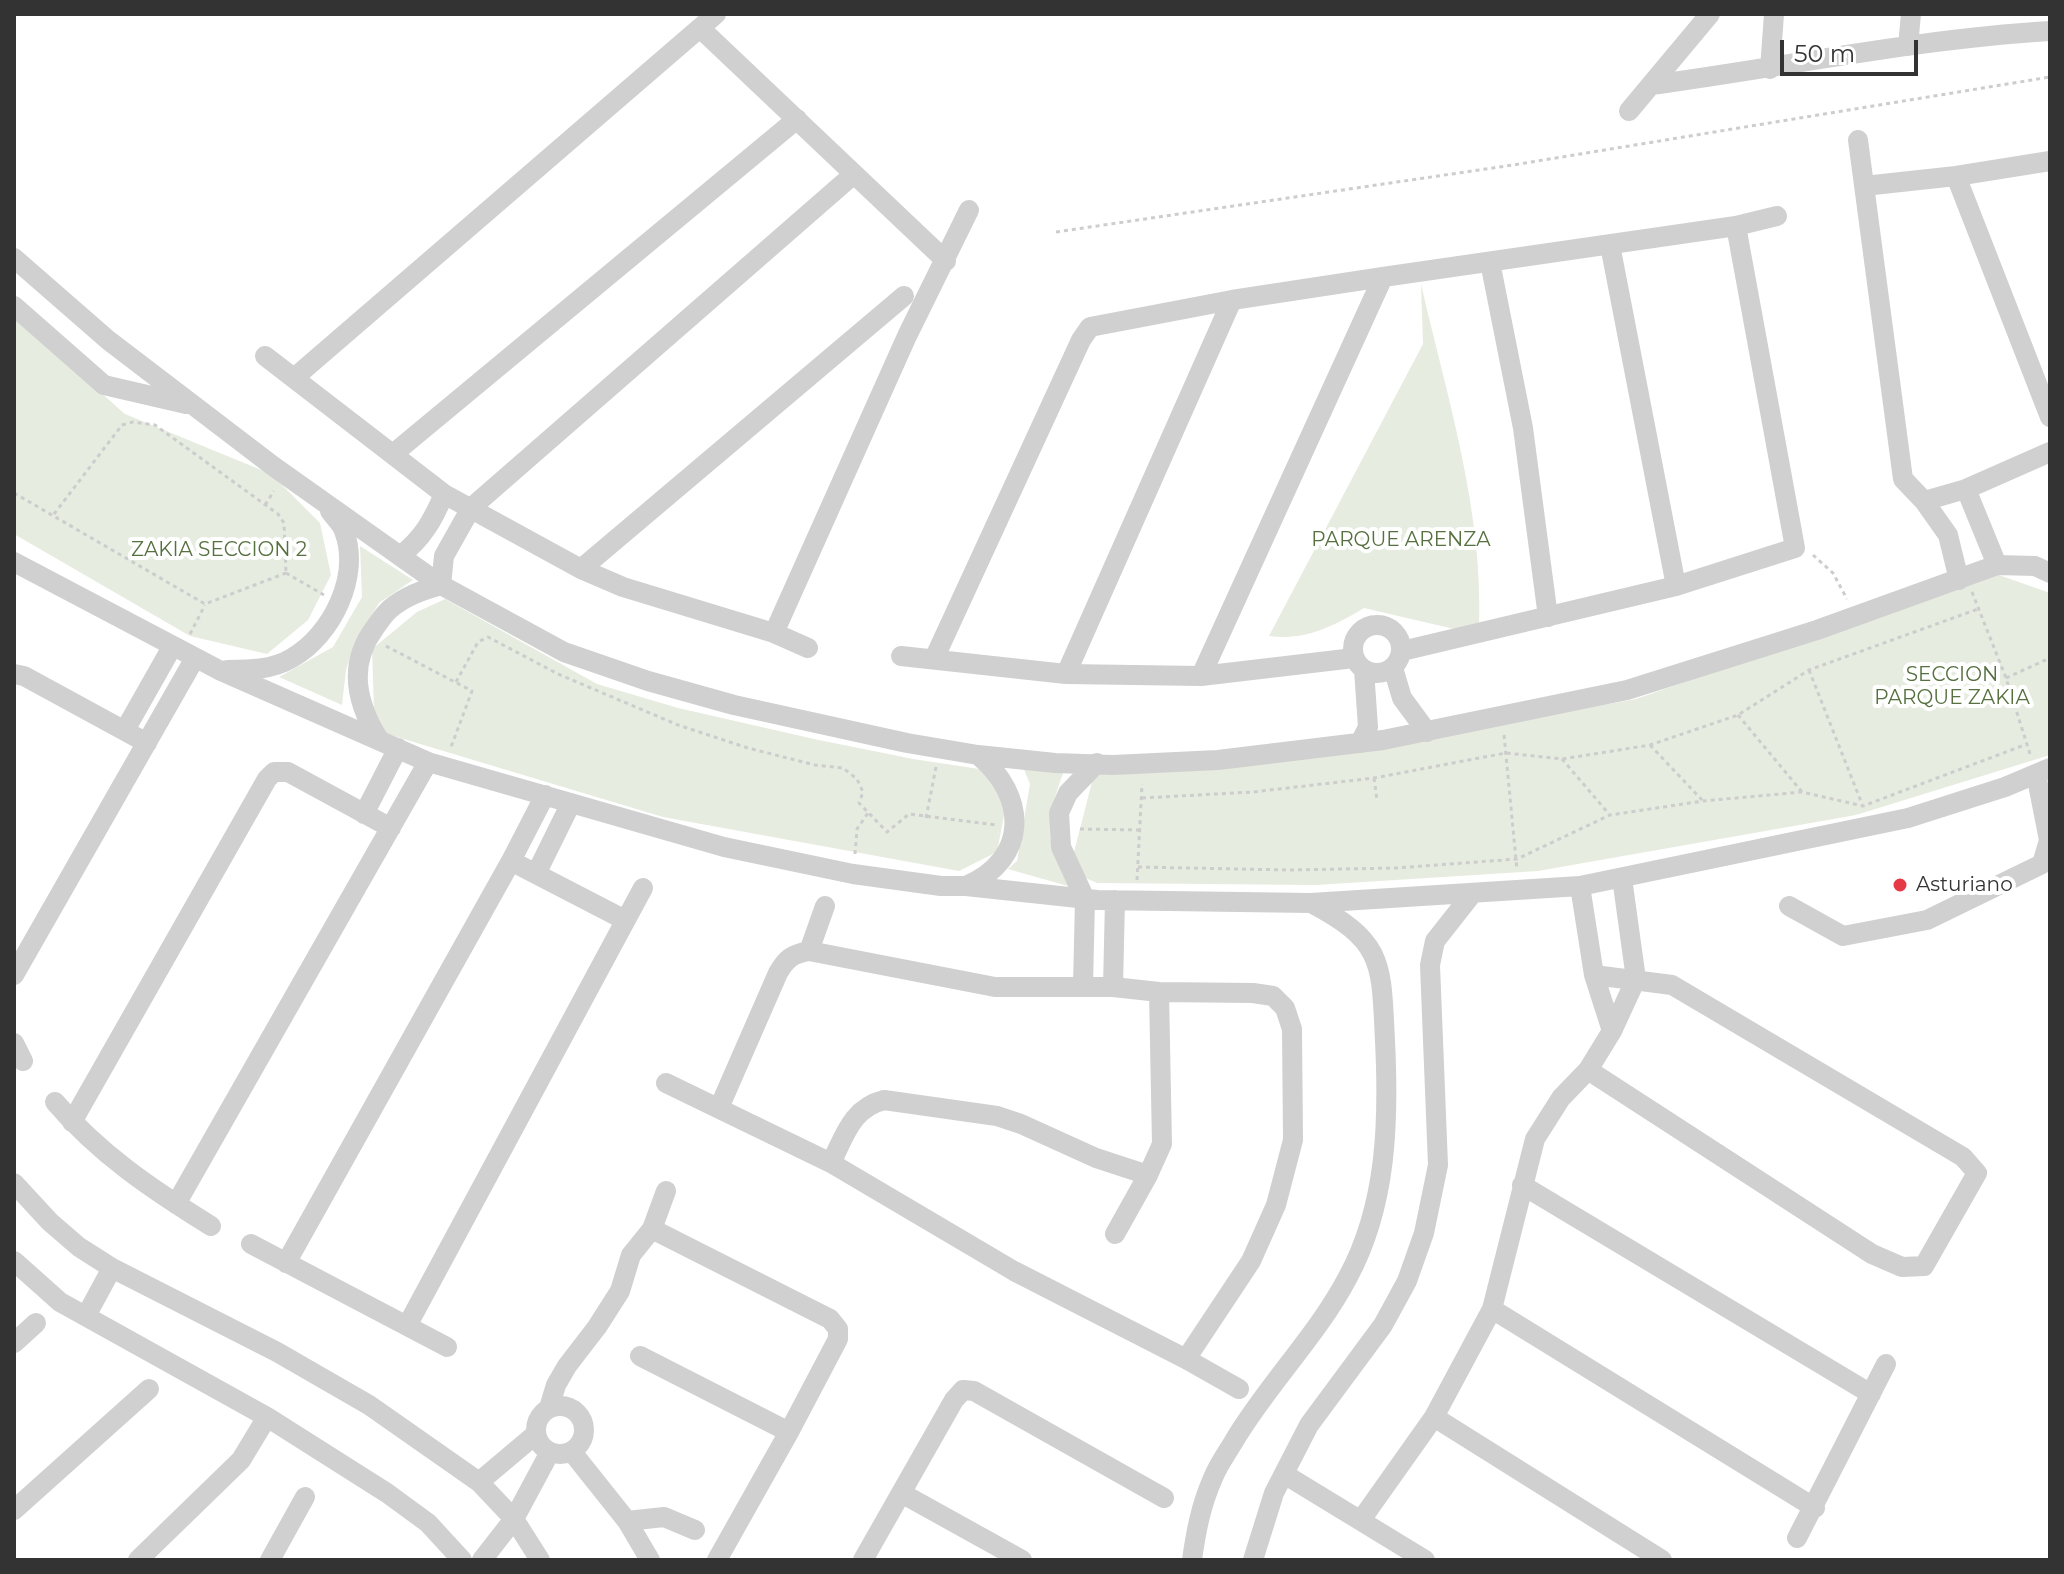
<!DOCTYPE html>
<style>
body{margin:0}
#map{position:relative;width:2064px;height:1574px;overflow:hidden;background:#fff;font-family:Montserrat,sans-serif}
canvas{display:block}
.frame{position:absolute;inset:0;border:16px solid #333;pointer-events:none}
.scale{position:absolute;left:1780px;top:40px;width:138px;height:36px;box-sizing:border-box;border:4px solid #333;border-top:0;padding-left:10px;font-size:24px;line-height:28px;white-space:nowrap;color:#333;-webkit-text-stroke:6px #fff;paint-order:stroke}
</style>
<div id="map">
<canvas width="2064" height="1574"></canvas>
<div class="frame"></div>
<div class="scale">50 m</div>
</div>
<script>
const g = document.querySelector('canvas').getContext('2d');
g.lineJoin = 'round';
function fillPath(path, color) {
  g.fillStyle = color;
  g.fill(path, 'evenodd');
}
function stroke(path, color, width, dash) {
  g.strokeStyle = color;
  g.lineWidth = width;
  g.lineCap = dash ? 'butt' : 'round';
  g.setLineDash(dash || []);
  g.stroke(path);
}
function write(font, color, halo, rows, align = 'center') {
  g.font = font + ' Montserrat,sans-serif';
  g.lineWidth = 8;
  g.setLineDash([]);
  g.textBaseline = 'middle';
  g.strokeStyle = halo;
  g.fillStyle = color;
  for (const [text, x, y, turn = 0] of rows) {
    g.save();
    g.translate(x, y);
    g.rotate((+turn || 0) * Math.PI / 180);
    g.textAlign = isNaN(turn) ? turn : align;
    if (halo) g.strokeText(text, 0, 0);
    g.fillText(text, 0, 0);
    g.restore();
  }
}
const green = new Path2D(`
 M1421 284C1447 397 1484 512 1479 629L1467 632 1364 608C1334 626 1305 641 1269 636L1423 344Z
 M14 316 125 414 271 474 320 523 331 575 308 620 267 654 190 636 14 534Z
 M360 546 413 580 379 603 355 642 346 670 342 705 279 677 333 647 362 597Z
 M1996 574 2050 593V755L1856 815 1538 871 1316 885 1097 883 1079 875 1073 856 1094 774 1337 753 1636 699Z
 M445 599 597 684 678 708 814 739 913 759 986 770 1006 805 997 852 959 871 663 817 387 734 374 709 372 649 417 612Z
 M1066 765C1047 818 1037 848 1082 890L1008 869 1017 861 1030 784 1023 767Z`);
const path = new Path2D(`
 M1056 232 1513 165 2050 77
 M14 493 205 604 286 573
 M265 505 274 491
 M54 514 122 425 133 422 155 425 278 514 284 523 286 573
 M1813 555 1833 573 1847 599
 M286 573 324 595
 M1972 592 2006 678 2030 754
 M190 634 205 605
 M386 646 472 691 451 747
 M1809 670 1862 804
 M2006 678 2050 658
 M456 682 478 642 488 637 558 674 678 725 748 748 815 765 843 768 857 779 863 792 859 803 887 832 909 814 996 825
 M1738 715 1802 792
 M1504 735 1517 870
 M1650 745 1702 800
 M1562 759 1609 814
 M1374 778 1377 800
 M1142 798 1253 792 1374 778 1506 753 1562 759 1650 745 1738 715 1809 670 1978 609
 M926 818 936 767
 M1080 829 1140 830
 M855 854 857 829 868 813
 M1138 867 1289 870 1396 868 1517 859 1610 815 1703 801 1802 792 1863 806 2027 744
 M1137 880 1142 784`);
const minor = new Path2D(`
 M700 28 946 261
 M1908 46 1911 14
 M1770 69 1774 14
 M1651 85C1784 67 1916 39 2050 31
 M1629 111 1710 14
 M1858 140 1903 479 1924 501 1948 535 1959 580
 M1956 176 2050 417
 M1864 186 1956 176 2050 161
 M1610 245 1676 586
 M14 258 108 340 273 466 441 585 564 652 648 681 734 705 907 743 978 755 1055 763 1113 765 1218 760 1383 740 1627 690 1817 630 1997 565 2035 566 2050 573
 M1490 262 1523 428 1548 617
 M14 306 104 385 186 404
 M265 356 444 494 581 569 623 587 774 633 808 648
 M294 378 716 14
 M393 454 797 119
 M1966 489 1997 565
 M1924 501 1966 489 2050 452
 M400 556C423 538 433 520 444 494
 M14 562 219 670 428 762 724 847 853 874 941 886H966L1097 900 1311 903 1580 886 1908 818 2005 787 2050 768
 M581 569 904 296
 M1353 649a24 24 0 1 1 48 0a24 24 0 1 1-48 0Z
 M774 633 907 336 969 210
 M1402 651 1676 586 1795 548 1736 226
 M901 656 1066 674 1201 676 1354 658
 M934 659 1081 340 1090 327 1232 300 1383 277 1736 226 1777 216
 M1393 668 1402 698 1427 732
 M227 670C249 670 272 670 292 658 332 635 361 576 344 531 342 524 334 517 330 511
 M14 674 24 676 147 743
 M1066 674 1232 300
 M1201 676 1383 277
 M125 730 172 647
 M380 741C357 705 347 666 374 629 379 622 384 614 390 609 405 596 423 590 441 585L444 556 471 508 854 174
 M1360 743 1368 727 1364 670
 M364 814 398 748
 M511 861 625 920
 M536 874 571 803
 M966 886C1029 859 1028 796 978 755
 M1580 886 1594 975 1612 1031
 M1789 906 1843 936 1927 920 2042 864 2049 840 2036 774
 M809 951 825 906
 M14 975 195 658
 M1083 986 1085 899 1061 847 1059 813 1068 793 1097 763
 M1113 987 1115 900
 M14 1043 23 1061
 M1588 1070 1872 1254 1902 1267 1924 1266 1977 1173 1963 1157 1672 985 1594 975
 M666 1083 831 1163 1014 1271 1186 1359 1239 1389
 M55 1102C99 1154 153 1190 211 1226
 M719 1108 778 973C786 959 792 954 809 951L995 987H1113L1159 992 1253 993 1273 996 1285 1008 1292 1029 1293 1140 1276 1205 1251 1261 1186 1359
 M72 1122 267 779 274 772H288L391 828
 M831 1163C845 1135 852 1108 884 1100L997 1116 1021 1124 1096 1158 1148 1175
 M14 1183 50 1222 79 1247 112 1268 277 1352 369 1405 479 1482 514 1519 540 1560
 M1522 1185 1871 1394
 M176 1204 428 762
 M652 1229 830 1319 838 1329V1339L789 1432 717 1560
 M1115 1234 1148 1175 1162 1144 1159 992
 M251 1244 447 1347
 M14 1261 60 1302 267 1417 387 1493 428 1523 462 1560
 M286 1263 511 861 545 795
 M1492 1309 1815 1508
 M86 1316 112 1268
 M407 1326 643 888
 M14 1343 36 1323
 M640 1356 789 1432
 M536 1430a24 24 0 1 1 48 0a24 24 0 1 1-48 0Z
 M549 1408 556 1385 567 1366 597 1327 620 1291 631 1255 652 1229 666 1191
 M1434 1417 1662 1560
 M572 1452 627 1521 650 1560
 M1284 1474 1425 1560
 M479 1482 536 1434
 M903 1494 1022 1560
 M14 1510 149 1389
 M1361 1520 1434 1417 1492 1309 1535 1139 1561 1098 1588 1070 1612 1031 1636 979 1622 878
 M627 1521 664 1517 695 1530
 M1797 1538 1886 1364
 M138 1560 241 1460 267 1417
 M270 1560 305 1497
 M482 1560 514 1519 550 1452
 M863 1560 954 1400 963 1390 974 1391 1164 1498
 M1192 1560C1196 1531 1201 1505 1213 1478 1218 1465 1227 1453 1234 1441 1268 1384 1317 1336 1348 1277 1387 1205 1389 1121 1385 1041 1381 963 1385 942 1311 903
 M1253 1560 1274 1493 1309 1425 1383 1325 1407 1281 1424 1233 1438 1165 1430 965 1435 941 1472 894`);
const markers = [
 [1900,885,8,"#e63946"]
];
const parkNames = [
 ["PARQUE ARENZA",1401,540],
 ["ZAKIA SECCION 2",219,550],
 ["SECCION",1952,675],
 ["PARQUE ZAKIA",1952,698]
];
const poiNames = [
 ["Asturiano",1916,885]
];
fillPath(green, '#e6ecdf');
stroke(path, '#cdcdcd', 3, [4, 4]);
stroke(minor, '#d0d0d0', 20);
for (const [x, y, r, color] of markers) {
  const dot = new Path2D();
  dot.arc(x, y, r, 0, 2 * Math.PI);
  g.fillStyle = color;
  g.fill(dot);
  stroke(dot, '#fff', 3);
}
write('20px', '#56703f', '#fff', parkNames);
write('20px', '#333', '#fff', poiNames, 'left');
</script>
